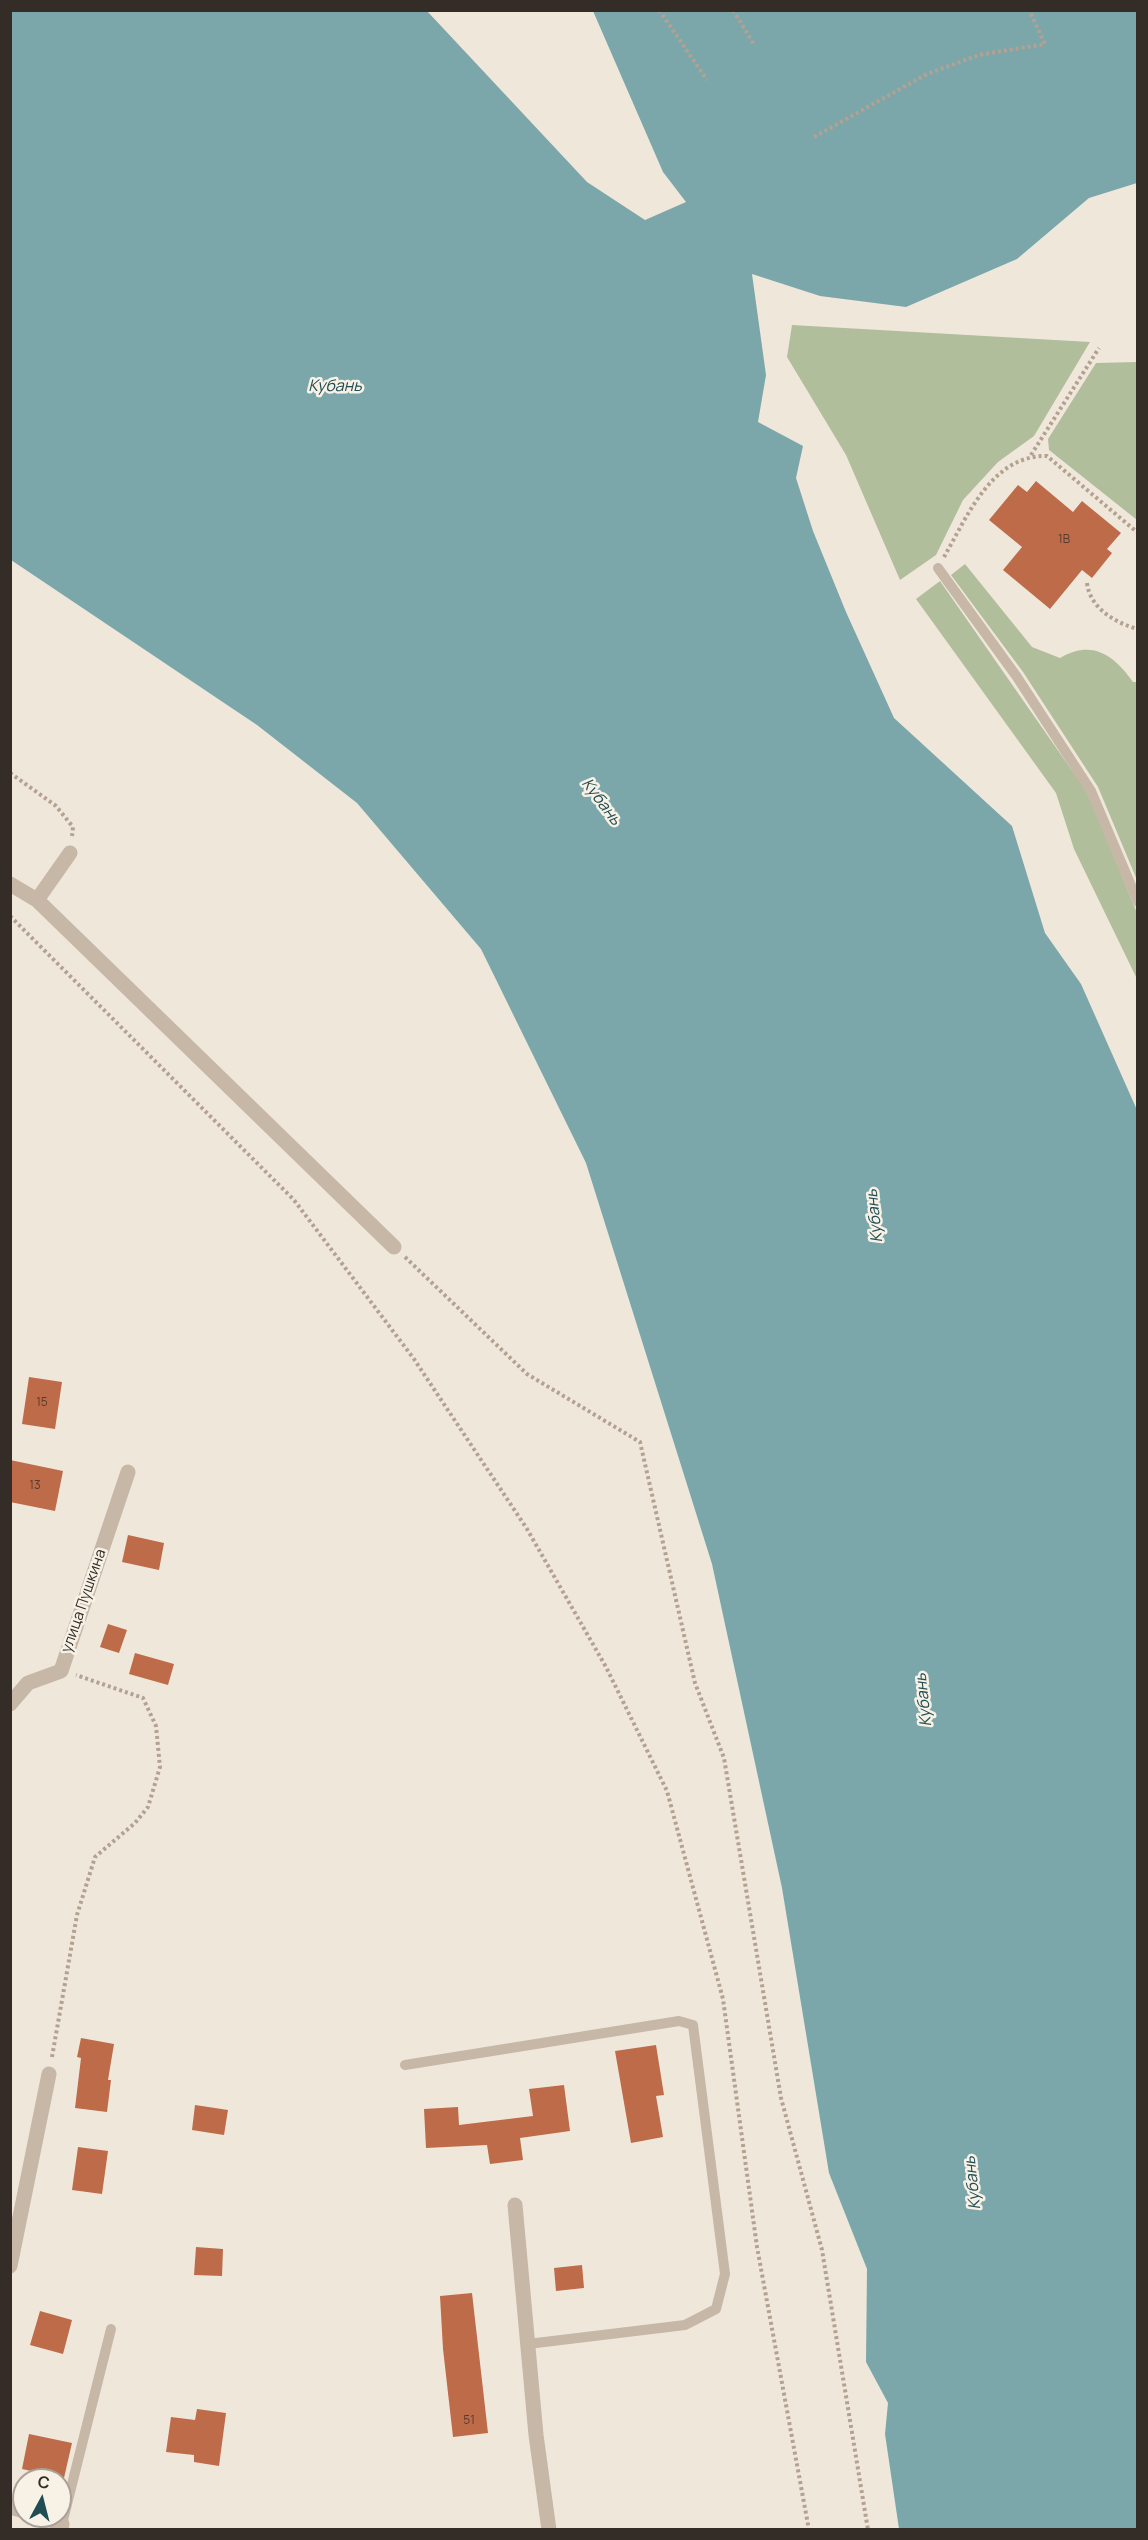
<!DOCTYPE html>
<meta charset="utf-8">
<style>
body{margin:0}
#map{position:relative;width:1148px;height:2540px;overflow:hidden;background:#f0e7db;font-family:Manrope,sans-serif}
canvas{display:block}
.frame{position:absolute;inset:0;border:12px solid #342c27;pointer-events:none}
.north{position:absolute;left:12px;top:2468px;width:60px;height:60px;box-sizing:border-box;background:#f8f1e6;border:2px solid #aaa29a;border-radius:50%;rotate:7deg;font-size:16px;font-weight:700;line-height:24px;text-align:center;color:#342c27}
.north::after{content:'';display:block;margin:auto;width:21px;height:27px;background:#204d53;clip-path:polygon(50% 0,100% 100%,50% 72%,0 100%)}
</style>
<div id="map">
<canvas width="1148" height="2540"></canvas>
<div class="frame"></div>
<div class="north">С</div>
</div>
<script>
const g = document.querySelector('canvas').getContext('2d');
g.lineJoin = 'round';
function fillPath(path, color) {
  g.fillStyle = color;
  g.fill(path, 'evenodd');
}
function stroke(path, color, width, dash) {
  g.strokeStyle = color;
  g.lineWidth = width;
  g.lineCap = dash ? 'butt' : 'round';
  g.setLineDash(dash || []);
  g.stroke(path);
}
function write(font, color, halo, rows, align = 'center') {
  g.font = font + ' Manrope,sans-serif';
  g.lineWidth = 5;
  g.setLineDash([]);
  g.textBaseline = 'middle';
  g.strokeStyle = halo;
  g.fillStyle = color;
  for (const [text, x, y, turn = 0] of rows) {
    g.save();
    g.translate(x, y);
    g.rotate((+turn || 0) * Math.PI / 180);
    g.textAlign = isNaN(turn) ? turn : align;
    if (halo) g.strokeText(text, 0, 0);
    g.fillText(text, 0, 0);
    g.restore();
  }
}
const green = new Path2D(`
 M792 325 1090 342 1034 436 998 462 963 500 936 555 900 580 846 455 787 357Z
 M1137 362H1138L1137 520 1049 450 1048 439 1096 363Z
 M965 564 1032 647 1060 658C1092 639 1114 655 1133 682H1137V880L1098 787 1023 672 951 575Z
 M940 581 1089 795 1137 913V979L1074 849 1056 793 916 599Z`);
const water = new Path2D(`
 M11 10 427 11 587 182 645 220 686 202 663 172 593 11H1137V183L1089 198 1017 259 906 307 820 296 752 274 766 375 758 422 803 446 796 478 813 531 846 612 894 718 1012 826 1045 933 1081 984 1137 1110V2529H899L885 2434 888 2403 866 2362 867 2269 829 2173 782 1888 712 1564 586 1163 481 949 357 803 257 725 11 560Z`);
const building = new Path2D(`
 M1036 481 1073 512 1082 501 1121 533 1107 549 1112 553 1092 578 1082 570 1050 609 1003 570 1022 547 989 520 1018 485 1027 492Z
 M29 1377 62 1382 55 1429 22 1424Z
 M10 1460 63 1471 55 1511 10 1502Z
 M128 1535 164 1543 159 1570 122 1562Z
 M108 1624 127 1630 119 1653 100 1647Z
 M135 1653 174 1664 168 1685 129 1674Z
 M81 2038 114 2044 108 2080H111L107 2112 75 2108 81 2058 77 2057Z
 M656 2045 664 2095 656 2096 663 2137 631 2143 615 2051Z
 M564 2085 570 2131 520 2138 523 2160 490 2164 487 2145 426 2148 424 2109 458 2107 459 2125 533 2116 529 2089Z
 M195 2105 228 2110 224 2135 192 2130Z
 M78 2147 108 2151 102 2194 72 2190Z
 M196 2247 223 2249 222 2276 194 2275Z
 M582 2265 584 2288 556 2291 554 2268Z
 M472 2293 488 2433 453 2437 443 2349 440 2296Z
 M40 2311 72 2320 63 2354 30 2345Z
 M197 2409 226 2413 219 2466 194 2462V2455L166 2452 171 2417 195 2420Z
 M29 2434 72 2443 64 2478 22 2469Z`);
const path = new Path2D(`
 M659 10 707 80
 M733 10 755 46
 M814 137 927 74 979 55 1045 44 1029 10
 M1031 455 1099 348
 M944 557C968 515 992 455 1047 456L1138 533
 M1087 583C1090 608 1115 623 1138 629
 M10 773 56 806 73 827 72 836
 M10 916 294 1200 414 1359 527 1529 606 1667 667 1791 723 1999 757 2247 809 2530
 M405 1257 527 1374 640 1442 695 1683 724 1758 781 2098 822 2250 868 2530
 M52 2057 77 1915 95 1857 135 1823 148 1807 160 1767 156 1726 143 1698 76 1675`);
const service = new Path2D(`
 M938 568 1017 677 1091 791 1138 902
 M405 2065 679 2021 693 2025 725 2274 716 2309 685 2325 528 2344
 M62 2524 111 2329`);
const minor = new Path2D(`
 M10 884 37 900 70 853
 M37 900 394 1247
 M10 1704 28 1683 61 1671 128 1472
 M515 2205 536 2435 549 2530
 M10 2266 49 2074
 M10 2507 24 2511
 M38 2516 62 2524 61 2530`);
const numberNames = [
 ["1В",1064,540],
 ["15",42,1403],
 ["13",35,1486],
 ["51",469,2421]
];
const streetNames = [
 ["улица Пушкина",84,1601,-71]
];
const waterNames = [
 ["Кубань",335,387],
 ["Кубань",601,802,53],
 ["Кубань",875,1216,-96],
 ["Кубань",924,1700,-96],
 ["Кубань",973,2183,-96]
];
fillPath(green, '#b1be9c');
fillPath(water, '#7ba7ab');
fillPath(building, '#be6b4a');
stroke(path, '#b3a192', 4, [3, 3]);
stroke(service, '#c7b7a7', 10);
stroke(minor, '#c7b7a7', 15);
write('12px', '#563c30', null, numberNames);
write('15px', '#342c27', '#f8f1e6', streetNames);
write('italic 16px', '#204d53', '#f8f1e6', waterNames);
</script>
